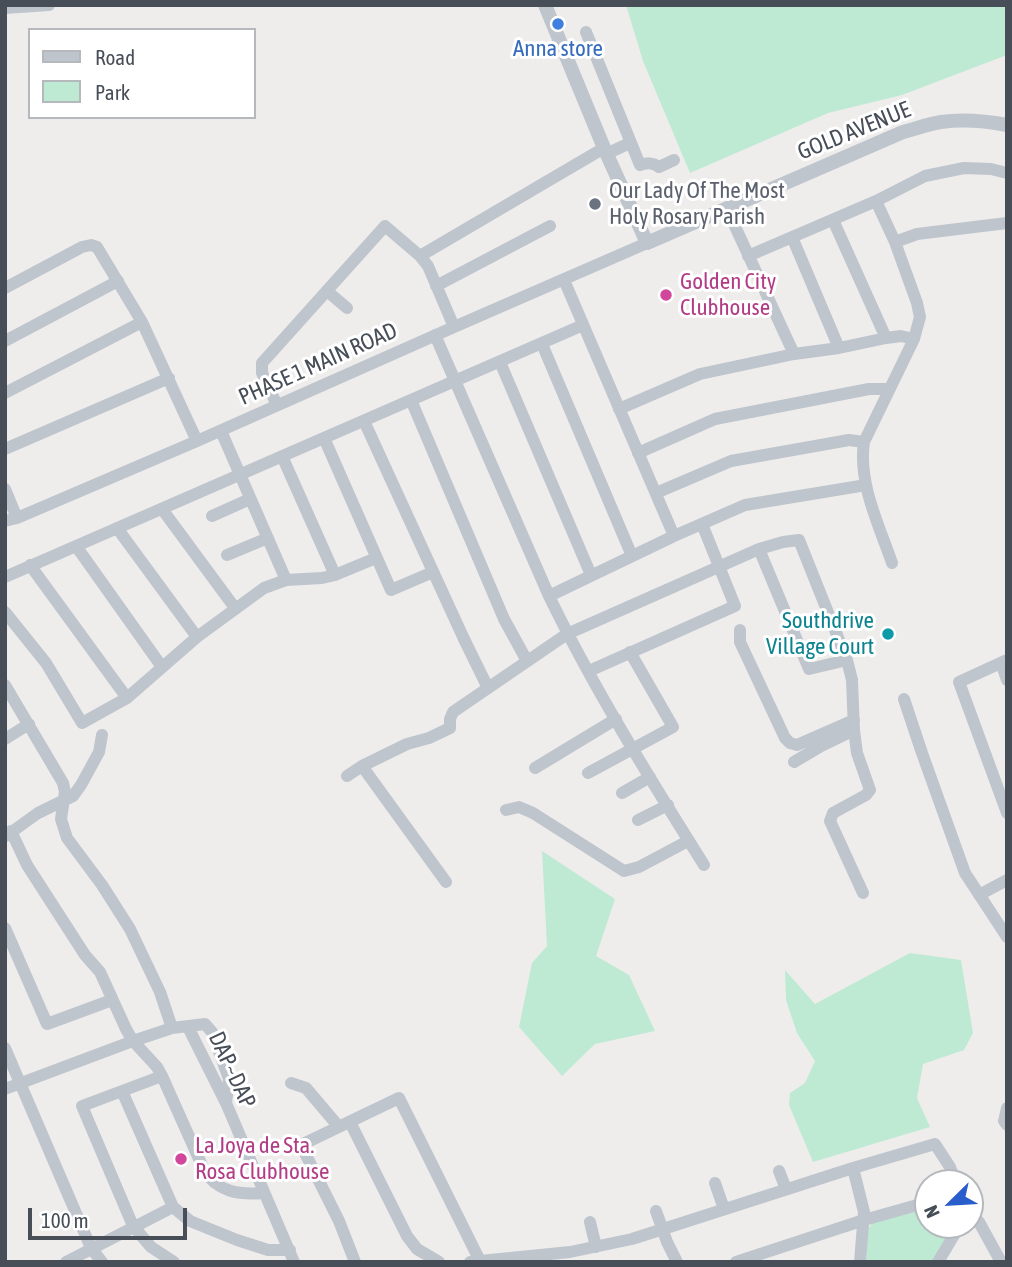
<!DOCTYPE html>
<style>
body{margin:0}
#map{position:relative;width:1012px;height:1267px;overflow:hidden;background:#efedec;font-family:"Asap Condensed",sans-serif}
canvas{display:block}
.frame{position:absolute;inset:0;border:7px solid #474e58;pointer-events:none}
.legend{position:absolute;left:28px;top:28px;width:228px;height:91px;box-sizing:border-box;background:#fff;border:2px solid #b5b8bc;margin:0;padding:9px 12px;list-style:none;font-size:21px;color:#474e58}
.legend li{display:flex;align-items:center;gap:14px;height:35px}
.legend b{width:35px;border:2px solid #b5b8bc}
.north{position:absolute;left:914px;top:1169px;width:70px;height:70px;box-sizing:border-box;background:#fff;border:2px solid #b5b8bc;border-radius:50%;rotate:246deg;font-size:19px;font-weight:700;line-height:28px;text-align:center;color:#474e58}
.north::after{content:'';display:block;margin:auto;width:24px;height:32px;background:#295dcc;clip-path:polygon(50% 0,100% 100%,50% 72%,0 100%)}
.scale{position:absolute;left:28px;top:1208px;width:159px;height:32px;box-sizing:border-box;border:4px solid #474e58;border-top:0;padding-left:9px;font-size:21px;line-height:24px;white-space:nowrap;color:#474e58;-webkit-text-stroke:5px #fff;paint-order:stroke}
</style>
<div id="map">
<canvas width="1012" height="1267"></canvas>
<div class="frame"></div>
<ul class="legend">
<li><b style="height:9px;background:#bfc5cd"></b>Road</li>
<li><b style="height:19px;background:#beead4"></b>Park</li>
</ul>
<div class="north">N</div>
<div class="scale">100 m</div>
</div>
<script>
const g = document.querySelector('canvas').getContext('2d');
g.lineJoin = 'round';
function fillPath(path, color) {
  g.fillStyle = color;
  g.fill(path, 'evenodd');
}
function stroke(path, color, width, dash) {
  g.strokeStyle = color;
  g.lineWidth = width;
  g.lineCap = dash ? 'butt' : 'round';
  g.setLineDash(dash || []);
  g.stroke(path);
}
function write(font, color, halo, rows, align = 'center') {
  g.font = font + ' "Asap Condensed",sans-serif';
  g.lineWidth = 6;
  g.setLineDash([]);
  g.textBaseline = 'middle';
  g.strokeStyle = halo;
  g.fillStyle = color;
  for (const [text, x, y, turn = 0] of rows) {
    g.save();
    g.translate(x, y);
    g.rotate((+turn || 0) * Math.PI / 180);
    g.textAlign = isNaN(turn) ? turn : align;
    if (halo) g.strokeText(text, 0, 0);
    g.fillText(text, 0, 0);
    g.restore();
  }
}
const green = new Path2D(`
 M626 5H1007V55L902 95 828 113 690 173 643 61Z
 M542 851 615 899 596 956 629 975 655 1031 595 1044 562 1076 519 1027 532 963 547 946Z
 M910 953 961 960 973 1033 964 1050 923 1064 917 1098 930 1127 813 1162 789 1105 790 1093 805 1083 815 1061 797 1033 786 1000 785 970 815 1004Z
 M928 1208V1225H955L933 1262H866L868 1229 872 1223Z`);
const minor = new Path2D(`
 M5 8 49 5
 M586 32 640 165C647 163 652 162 659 167L674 160
 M606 154 630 143
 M876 201 895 242 917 303 920 317 914 339 864 442C858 483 879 525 892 563
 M727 209 794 354
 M833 220 886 338
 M792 237 839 348
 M895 242 917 234 1007 223
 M420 256 604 148
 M748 256 876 201 925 176 964 168 991 169 1007 173
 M564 280 674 536
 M436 286 550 226
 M5 288 82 247 91 245 97 247 142 322 197 441
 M327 291 347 308
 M435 335 549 596C593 687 650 779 704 865
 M5 341 118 281
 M542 344 632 556
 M500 362 591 575
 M5 393 142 322
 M411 400 504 619 527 661
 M277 405 262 373V363L385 226 420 256 428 266 454 327
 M619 409 700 374 794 354 839 348 886 338 901 336 914 339
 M364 421 464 639 488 688
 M221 431 286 580
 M324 438 391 590 433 572
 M5 449 169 378
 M638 453 715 419 869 389H889
 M282 456 335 575
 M5 489 17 518
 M656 493 731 461 849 440 864 442
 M162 509 235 608
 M212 516 250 499
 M5 521 17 518 197 441 454 327 647 243
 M117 528 197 637
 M76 546 162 667
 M759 549 809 669 847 660
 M227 555 268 538
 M30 565 127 698
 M5 577 583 325
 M549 596 674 536 745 505 866 485
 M5 612 46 663 82 723 127 698 197 637 264 588 286 580 322 578 335 575 376 558
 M740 630V642L785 738 790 743 797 745 854 720
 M1007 660 959 682 1007 813
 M1001 663 1007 680
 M589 671 735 606 702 524
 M5 685 63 783 65 792 61 819 67 838 102 885 130 929 160 992 172 1028
 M904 699 922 753 965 873 1007 937
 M5 739 29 724
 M794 762 821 746 854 730
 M362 766 446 882
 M535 768 616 719
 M588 773 673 727 630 652
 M347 776 362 766 407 744 429 738 450 728V719L453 712 567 634 759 549 783 542 799 540 847 660 852 680 854 730 857 753 870 790 866 795 833 813 830 821 863 893
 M622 793 650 777
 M506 810 519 807 533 813 624 871 639 867 688 841
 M638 820 668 805
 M11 831 27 865 85 955 100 972 126 1029 133 1041 157 1067 162 1076 204 1170C217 1192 239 1195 263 1193
 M6 836 38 813 73 796 81 785 99 752 102 735
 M979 895 1007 880
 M5 928 47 1024 112 1000
 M188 1027 226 1103 294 1262
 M5 1048 91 1248 102 1262
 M162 1076 82 1106 133 1226 151 1247 174 1262
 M291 1083 306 1088 339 1127
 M5 1089 133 1041 172 1028 205 1024 212 1032 229 1079 226 1103
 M122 1091 173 1207 190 1221 237 1240 268 1250H290
 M1007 1108 1004 1121 1007 1125
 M350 1122 407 1236 417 1249 439 1262
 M853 1168 864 1212 860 1262
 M779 1171 786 1189
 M715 1183 724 1209
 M656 1211 667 1242 677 1262
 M970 1213 979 1222 1001 1262
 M590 1222 596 1247
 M66 1262 173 1207
 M355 1262 339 1221 301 1145 399 1098 480 1261
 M470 1262 570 1252 632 1239 853 1168 935 1144 950 1167 956 1183
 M736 1262 864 1220 928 1202
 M938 1262 960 1225`);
const tertiary = new Path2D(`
 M545 5 604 148 647 243 903 132C915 129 928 124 941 122 962 119 986 121 1007 125`);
const markers = [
 [558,24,7,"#3f7fe0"],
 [595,204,7,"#6b7280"],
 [666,295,7,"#d1479c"],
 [888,634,7,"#0f9aa8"],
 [181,1159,7,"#d1479c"]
];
const shopNames = [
 ["Anna store",558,49]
];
const streetNames = [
 ["GOLD AVENUE",854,131,-22],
 ["PHASE 1 MAIN ROAD",318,364,-24],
 ["DAP~DAP",232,1070,65]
];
const worshipNames = [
 ["Our Lady Of The Most",609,191],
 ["Holy Rosary Parish",609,217]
];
const hotelNames = [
 ["Golden City",680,282],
 ["Clubhouse",680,308],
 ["La Joya de Sta.",195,1146],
 ["Rosa Clubhouse",195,1172]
];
const cultureNames = [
 ["Southdrive",874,621],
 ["Village Court",874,647]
];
fillPath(green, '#beead4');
stroke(minor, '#bfc5cd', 12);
stroke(tertiary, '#bfc5cd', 14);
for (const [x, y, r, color] of markers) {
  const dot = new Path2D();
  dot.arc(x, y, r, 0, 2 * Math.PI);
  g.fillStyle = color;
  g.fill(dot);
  stroke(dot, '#fff', 2.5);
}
write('23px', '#366cbe', '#fff', shopNames);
write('23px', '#474e58', '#fff', streetNames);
write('23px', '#5b616d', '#fff', worshipNames, 'left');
write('23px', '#b23c85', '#fff', hotelNames, 'left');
write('23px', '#0d838f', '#fff', cultureNames, 'right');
</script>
